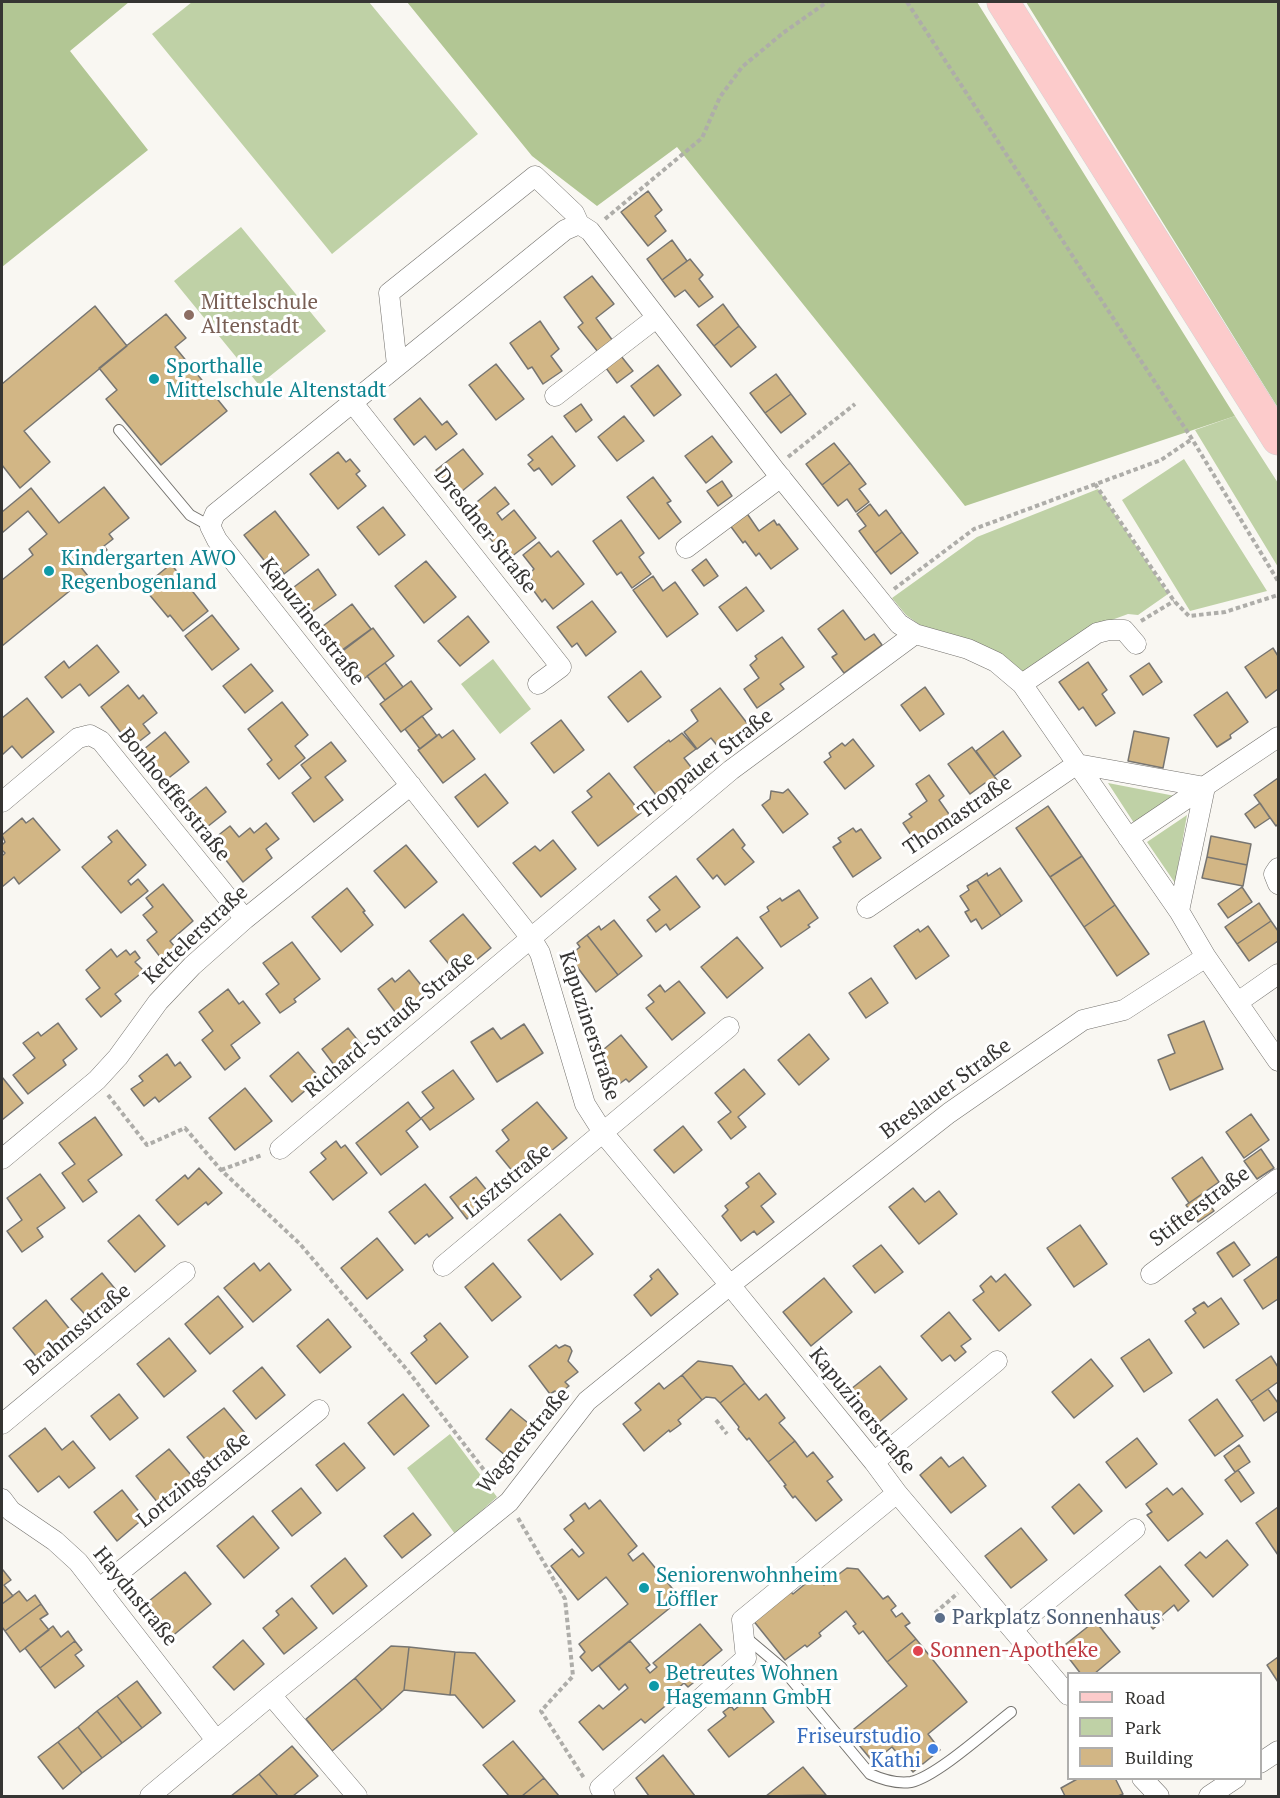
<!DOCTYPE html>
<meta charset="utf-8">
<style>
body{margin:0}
#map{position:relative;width:1280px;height:1798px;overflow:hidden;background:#f9f7f2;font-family:"PT Serif",serif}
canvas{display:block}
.frame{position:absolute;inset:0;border:3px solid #363533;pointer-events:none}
.legend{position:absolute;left:1067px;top:1672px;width:195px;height:108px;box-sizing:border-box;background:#fff;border:2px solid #afaead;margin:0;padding:8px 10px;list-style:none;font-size:18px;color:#363533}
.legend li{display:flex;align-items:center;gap:12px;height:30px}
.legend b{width:30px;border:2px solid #afaead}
</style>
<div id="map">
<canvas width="1280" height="1798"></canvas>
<div class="frame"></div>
<ul class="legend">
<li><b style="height:8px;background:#fccbcb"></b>Road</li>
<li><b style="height:16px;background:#bfd1a6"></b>Park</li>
<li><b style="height:16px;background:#d2b685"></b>Building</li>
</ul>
</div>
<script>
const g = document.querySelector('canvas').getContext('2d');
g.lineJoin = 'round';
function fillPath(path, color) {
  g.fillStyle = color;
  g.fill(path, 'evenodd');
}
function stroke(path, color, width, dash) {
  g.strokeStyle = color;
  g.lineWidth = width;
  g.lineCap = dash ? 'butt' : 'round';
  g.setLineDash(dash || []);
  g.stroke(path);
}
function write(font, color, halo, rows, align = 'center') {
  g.font = font + ' "PT Serif",serif';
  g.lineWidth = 6;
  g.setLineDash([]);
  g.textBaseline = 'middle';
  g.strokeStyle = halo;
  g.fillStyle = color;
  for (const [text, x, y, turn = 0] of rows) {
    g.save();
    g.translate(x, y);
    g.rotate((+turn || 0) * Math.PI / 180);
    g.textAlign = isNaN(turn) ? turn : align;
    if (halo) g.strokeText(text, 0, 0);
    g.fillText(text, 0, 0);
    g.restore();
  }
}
const green = new Path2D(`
 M192 2H369L478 134 332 254 152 34Z
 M241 227 326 331 259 385 174 281Z
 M1235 416 1278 483V567L1195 430Z
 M1184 459 1267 591 1190 611 1122 500Z
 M1098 489 1168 594 1138 615 1128 614 1109 621 1026 675 920 625 906 615 892 598 977 537Z
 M493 659 531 709 500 734 461 684Z
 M1108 783 1175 796 1134 823Z
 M1187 815 1175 883 1147 842Z
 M450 1434 497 1497 455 1534 407 1468Z`);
const forest = new Path2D(`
 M2 2H129L70 51 148 150 2 267Z
 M407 2H977L1235 416 965 506 677 147 597 206 532 156Z
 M1026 2H1278V408Z`);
const building = new Path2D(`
 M648 191 662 210 655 216 666 231 648 246 621 212Z
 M672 240 687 261 662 280 647 259Z
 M690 259 703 275 699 279 713 297 699 307 685 290 675 297 662 280Z
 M592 276 614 304 596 318 613 341 598 352 578 327 583 323 564 297Z
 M723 304 739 326 714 346 697 325Z
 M95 306 127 346 24 431 50 462 20 488 2 465V384Z
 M166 314 186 338 175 347 227 411 161 465 106 399 117 390 99 368Z
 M540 321 559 349 551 356 562 371 543 384 532 367 528 369 510 343Z
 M739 326 756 347 731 367 714 346Z
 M621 356 633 371 617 383 606 368Z
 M496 364 524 399 496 420 469 385Z
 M658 365 681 395 654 416 631 386Z
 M776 374 791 394 765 413 750 393Z
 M791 394 806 414 781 433 765 413Z
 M420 398 442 425 447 421 457 434 436 450 425 436 414 445 394 419Z
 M581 404 592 420 576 432 564 416Z
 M624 416 644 441 617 461 598 437Z
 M552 436 575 466 552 485 539 468 534 471 528 464 533 460 528 455Z
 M712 436 732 462 706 483 685 456Z
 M834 443 850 463 822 485 806 464Z
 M463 449 483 474 456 496 436 470Z
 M338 452 346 462 350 459 360 471 356 474 366 486 338 509 310 474Z
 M850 463 866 484 859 489 869 502 856 512 847 499 838 506 822 485Z
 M653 477 671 501 667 503 681 522 659 539 627 497Z
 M722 481 732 496 718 506 707 491Z
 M104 487 129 518 109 534 113 539 104 546 107 550 95 560 92 556 80 566 88 576 2 646V580L33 555 29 549 47 534 28 511 2 533V512L31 488 59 523Z
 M495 487 509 504 497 513 502 520 514 510 536 538 507 560 485 532 490 529 472 506Z
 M870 504 879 516 886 510 902 532 875 553 859 531 866 526 857 514Z
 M383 507 405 535 379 555 357 527Z
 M275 511 309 555 284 574 273 559 267 564 244 535Z
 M746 512 759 531 774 520 777 525 779 524 798 549 771 569 759 553 756 556 745 541 743 543 729 524Z
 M621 520 644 553 639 557 651 574 632 588 621 572 617 575 593 541Z
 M902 532 918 553 891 574 875 553Z
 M539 542 551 557 558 551 584 584 553 609 545 599 542 602 531 587 535 584 528 575 534 569 523 555Z
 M706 559 718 576 704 586 692 570Z
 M426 561 456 597 424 623 395 586Z
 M171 564 208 611 183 631 170 615 168 617 143 587Z
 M318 569 336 595 308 615 290 590Z
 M653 576 663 591 675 582 698 614 667 637 633 590Z
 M746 587 764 611 737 631 719 607Z
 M592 601 616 632 586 656 577 643 572 647 557 627Z
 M352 604 371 629 342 650 323 626Z
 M843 610 865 640 874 634 882 645 844 673 832 657 837 654 818 629Z
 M212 615 239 649 212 670 185 636Z
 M468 616 489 642 460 666 438 641Z
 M373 628 394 656 361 681 340 653Z
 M782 637 804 667 780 684 784 689 757 708 744 689 759 678 750 665 757 659 755 656Z
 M97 645 119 672 89 696 80 684 62 698 45 677 64 661 69 668Z
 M1273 648 1278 656V689L1266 698 1245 667Z
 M1088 662 1107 690 1102 694 1115 713 1096 726 1083 707 1079 710 1059 682Z
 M385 663 403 687 385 700 367 676Z
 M1149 663 1162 682 1143 695 1130 676Z
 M251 664 273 691 245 713 223 686Z
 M641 671 661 697 628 722 608 697Z
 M411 681 432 709 401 732 380 704Z
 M128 685 139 699 143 695 157 713 143 724 150 733 132 747 101 707Z
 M925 687 944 714 920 731 901 705Z
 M720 688 750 727 720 749 711 738 697 749 684 732 698 721 691 710Z
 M1227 692 1248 722 1230 735 1231 738 1217 747 1194 715Z
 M27 698 54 732 22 758 12 746 2 755V718Z
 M282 702 308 735 295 746 305 758 279 779 267 764 272 760 248 729Z
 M422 716 437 736 420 749 405 729Z
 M561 720 584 750 554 773 531 743Z
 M453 730 475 759 443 783 418 750 439 734 442 738Z
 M1003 731 1021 756 994 776 976 751Z
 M1134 731 1169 738 1163 768 1128 761Z
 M165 732 189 762 161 784 138 754Z
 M682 733 696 749 684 758 694 771 659 799 634 767 669 740 670 742Z
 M853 739 874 766 845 789 824 762 831 757 829 753 842 743 845 746Z
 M331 742 346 761 325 777 343 800 314 822 292 793 311 778 301 765Z
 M972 747 997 780 988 786 985 783 970 794 948 764Z
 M609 773 641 813 598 846 572 812 592 797 587 791Z
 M485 774 508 803 478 827 455 797Z
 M929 775 944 796 939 800 951 817 944 822V826L936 832H930L923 836 921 834 913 838 903 823 912 817 909 814 927 801 916 784Z
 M1278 778V824L1276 826 1254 795Z
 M206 787 226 812 202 831 182 806Z
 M788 789 808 814 783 833 762 805 770 799 771 791 783 793Z
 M1260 803 1270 818 1255 828 1245 814Z
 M1048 806 1082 856 1050 877 1016 828Z
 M22 818 26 823 33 818 60 850 19 884 14 877 2 887V856L5 853 2 850V845L5 842 2 835Z
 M266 823 279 839 266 849 272 858 243 882 211 841 230 826 239 837 250 828 254 833Z
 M853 828 856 832 861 829 881 858 853 877 833 847 841 842 838 838Z
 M733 829 745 845 742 848 754 862 725 885 717 875 713 879 697 859Z
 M117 830 146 865 128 881 131 885 138 879 148 891 121 913 82 867 112 842 108 837Z
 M1211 836 1251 844 1247 865 1207 857Z
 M553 840 576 869 541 897 513 863 535 846 540 851Z
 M406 845 437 882 405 908 374 871Z
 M1082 856 1115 905 1084 927 1050 877Z
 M1207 857 1247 865 1243 886 1202 878Z
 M1000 868 1022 901 1001 916 977 880 987 873 988 876Z
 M676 876 700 907 670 930 666 924 656 932 647 920 660 910 649 897Z
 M977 880 1001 916 982 929 976 919 971 922 965 912 969 910 960 896 969 890 967 886Z
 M163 884 193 921 170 941 175 947 161 958 147 940 157 932 143 915 153 907 146 898Z
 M1242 887 1252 902 1228 918 1218 904Z
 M347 888 365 911 363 912 373 925 341 952 312 917Z
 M799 890 818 918 808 925 810 927 781 947 760 917 769 911 767 907 780 898 782 901Z
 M1259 903 1271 921 1237 944 1225 927Z
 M1115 905 1149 954 1117 976 1084 927Z
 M463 914 491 948 458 975 430 941Z
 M614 920 642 956 618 975 587 935 599 926 601 930Z
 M1271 921 1278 931V941L1249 961 1237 944Z
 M928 926 949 956 916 979 894 946 918 929 920 932Z
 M587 935 618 975 596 992 569 956 580 947 577 943Z
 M737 937 763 968 727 998 701 967Z
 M292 942 320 979 294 999 296 1002 280 1013 266 994 279 984 263 963Z
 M111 949 117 957 126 950 130 955 135 951 140 958 135 962 144 971 115 994 121 1001 101 1017 86 999 100 988 86 970Z
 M409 970 429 995 418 1003 421 1007 402 1021 378 989 392 978 395 982Z
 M871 978 888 1003 866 1018 849 993Z
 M679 981 705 1013 672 1040 646 1008 654 1002 648 995 660 985 665 992Z
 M228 989 239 1004 243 1001 260 1023 231 1045 240 1058 225 1070 202 1040 213 1031 199 1012Z
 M1204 1021 1223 1069 1170 1090 1158 1060 1175 1053 1168 1035Z
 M58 1023 77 1049 63 1060 66 1065 28 1094 13 1075 35 1058 23 1043 38 1032 41 1036Z
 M524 1024 543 1053 497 1082 471 1042 493 1028 501 1039Z
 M348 1028 368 1053 341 1074 322 1049Z
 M809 1034 829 1059 799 1085 778 1060Z
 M621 1035 647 1067 629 1082 626 1079 615 1087 592 1059Z
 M298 1052 322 1081 309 1093 307 1089 292 1102 270 1076Z
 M167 1054 175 1066 180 1062 191 1077 159 1102 155 1097 144 1106 131 1089 143 1081 139 1076Z
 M744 1069 765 1094 738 1117 746 1127 731 1139 718 1122 731 1112 715 1093Z
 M453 1070 474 1099 430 1130 421 1118 434 1108 422 1092Z
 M2 1077 23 1103 2 1120Z
 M245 1088 272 1121 235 1150 209 1118Z
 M408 1102 421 1119 406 1131 418 1147 381 1175 356 1143Z
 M537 1102 567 1138 518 1178 496 1151 509 1140 502 1130Z
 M1251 1114 1269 1140 1244 1158 1226 1132Z
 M95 1117 122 1155 88 1180 97 1192 83 1202 62 1173 75 1164 59 1143Z
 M683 1126 702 1150 674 1173 654 1150Z
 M336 1141 341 1148 345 1145 367 1173 333 1200 310 1172 326 1159 321 1153Z
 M1261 1149 1274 1168 1257 1179 1244 1161Z
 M1202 1157 1219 1182 1189 1203 1172 1178Z
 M199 1168 222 1193 208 1205 206 1202 178 1225 156 1200 185 1175 188 1179Z
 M759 1173 776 1194 761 1206 774 1222 757 1235 754 1231 741 1241 722 1216 728 1210 725 1206 749 1187 746 1183Z
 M40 1174 65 1208 37 1228 43 1237 22 1252 7 1231 22 1220 7 1198Z
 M476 1177 493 1198 467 1219 450 1197Z
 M425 1184 453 1218 429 1237 427 1234 415 1244 389 1212Z
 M913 1188 925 1202 939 1191 957 1214 919 1244 889 1207Z
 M1202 1194 1214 1211 1198 1222 1186 1205Z
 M560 1214 593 1254 561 1280 528 1240Z
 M139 1215 165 1246 135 1272 108 1241Z
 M1080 1225 1107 1264 1074 1287 1047 1248Z
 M377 1238 403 1270 367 1299 341 1268Z
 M1234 1242 1250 1265 1233 1277 1217 1253Z
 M881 1245 903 1272 875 1293 853 1266Z
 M1278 1256V1299L1263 1309 1244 1280Z
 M254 1263 260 1271 269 1263 291 1290 253 1322 224 1288Z
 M493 1263 521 1297 492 1321 465 1287Z
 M658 1269 678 1294 651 1316 634 1295 652 1279 650 1276Z
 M102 1273 121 1296 91 1321 71 1299Z
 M1005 1274 1031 1305 999 1331 973 1300 984 1292 980 1286 991 1276 996 1282Z
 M824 1278 852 1312 811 1346 783 1312Z
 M218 1296 243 1327 210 1354 185 1324Z
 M1221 1298 1239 1324 1204 1348 1185 1321 1196 1313 1193 1309 1204 1302 1208 1307Z
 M46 1300 72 1332 39 1360 13 1328Z
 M949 1312 971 1339 961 1346 966 1352 955 1361 950 1355 942 1361 921 1336Z
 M328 1319 351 1347 320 1373 297 1346Z
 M440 1323 468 1357 436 1384 411 1353 427 1340 424 1336Z
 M169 1338 196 1371 164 1397 137 1364Z
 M1149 1339 1172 1373 1144 1392 1121 1358Z
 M556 1345 559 1348 565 1345 570 1347 572 1351 568 1361 578 1372 565 1382 569 1386 559 1394 555 1391 550 1394 529 1366Z
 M1271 1356 1278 1367V1382L1251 1401 1236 1380Z
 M1091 1359 1113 1386 1074 1418 1052 1392Z
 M698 1361 732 1366 745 1383 720 1403 715 1398 706 1397 702 1400 682 1375Z
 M880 1366 907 1399 878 1423 851 1389Z
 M262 1367 285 1395 256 1419 233 1391Z
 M682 1375 702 1400 678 1420 681 1424 670 1432 669 1430 644 1451 623 1424 641 1410 635 1403 659 1383 664 1389Z
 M745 1383 759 1400 766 1394 785 1418 779 1423 795 1441 768 1462 749 1438 747 1440 738 1429 739 1427 720 1403Z
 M1268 1389 1278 1403V1411L1264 1421 1251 1401Z
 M119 1394 138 1418 110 1440 91 1416Z
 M403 1394 429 1426 394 1455 368 1423Z
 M1217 1399 1243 1436 1215 1456 1189 1420Z
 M224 1408 250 1439 213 1469 187 1437Z
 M511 1409 539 1432 513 1462 486 1439Z
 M45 1428 62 1450 73 1441 95 1468 69 1488 59 1476 38 1492 9 1456Z
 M1137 1438 1157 1464 1126 1488 1106 1462Z
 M795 1441 807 1457 813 1452 833 1477 827 1481 842 1500 816 1521 795 1496 793 1498 784 1486 786 1485 768 1462Z
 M344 1443 365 1468 337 1491 316 1465Z
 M1239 1445 1250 1462 1235 1472 1224 1456Z
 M169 1449 196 1481 163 1509 136 1476Z
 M941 1457 949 1467 963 1457 986 1486 951 1513 920 1475Z
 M1238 1470 1254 1493 1241 1502 1225 1480Z
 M1079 1484 1102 1511 1074 1534 1052 1507Z
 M301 1488 321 1513 292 1536 272 1511Z
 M1167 1488 1173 1495 1182 1488 1203 1514 1168 1541 1147 1515 1152 1512 1146 1504Z
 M122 1490 144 1518 117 1541 94 1512Z
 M600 1500 637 1546 628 1554 633 1561 643 1553 681 1599 592 1671 580 1657 585 1652 579 1644 628 1604 606 1577 578 1600 551 1566 572 1549 579 1557 584 1553 564 1529 574 1521 570 1515 585 1503 589 1509Z
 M1278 1507V1555L1256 1523Z
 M413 1513 431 1535 402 1558 384 1536Z
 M253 1516 279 1548 244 1578 217 1546Z
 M1021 1528 1047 1560 1011 1588 985 1556Z
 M1227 1540 1248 1565 1213 1597 1185 1565 1200 1552 1206 1558Z
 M345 1558 367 1586 333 1614 311 1586Z
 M1160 1566 1189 1601 1178 1611 1174 1605 1160 1617 1163 1620 1153 1629 1125 1595Z
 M847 1568 858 1569 883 1599 888 1596 896 1606 891 1610 896 1617 902 1613 910 1623 905 1626 916 1639 887 1662 863 1631 859 1634 853 1626 856 1624 846 1611 819 1633 821 1636 807 1647 805 1645 785 1660 752 1619 788 1589 793 1594 816 1575 824 1585Z
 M3 1570 11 1580 4 1585 13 1596 2 1604V1572Z
 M185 1572 211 1604 170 1638 144 1605Z
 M19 1591 27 1601 35 1595 41 1604 5 1631 2 1627V1604Z
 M292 1598 317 1628 284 1654 263 1628 279 1615 276 1611Z
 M41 1604 48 1614 40 1619 49 1630 20 1652 5 1631Z
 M1095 1621 1120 1652 1094 1674H1081L1061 1648Z
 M700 1624 722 1650 699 1669 703 1675 688 1687 684 1683 673 1693 676 1697 645 1723 641 1719 603 1750 579 1722 599 1705 603 1709 628 1688 625 1684 619 1690 599 1666 630 1641 650 1665 646 1668 650 1673 657 1667 653 1663Z
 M53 1626 61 1637 68 1631 75 1641 40 1668 25 1648Z
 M916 1639 967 1702 928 1734 940 1750 913 1772 892 1747 873 1762 849 1733 907 1686 887 1662Z
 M243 1640 264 1664 234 1690 213 1667Z
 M75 1641 82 1650 75 1655 84 1666 55 1688 40 1668Z
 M391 1646 409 1647 404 1690 382 1710 355 1678Z
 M409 1647 455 1652 450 1695 404 1690Z
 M455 1652 475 1653 515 1701 483 1728 455 1695H450Z
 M1278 1657V1682L1267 1665Z
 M355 1678 382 1710 332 1751 306 1719Z
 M137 1681 161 1713 142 1728 117 1696Z
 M753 1695 774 1722 729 1757 708 1730 726 1716 723 1712 731 1706 734 1710Z
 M117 1696 142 1728 122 1743 97 1711Z
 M97 1711 122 1743 102 1758 78 1727Z
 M78 1727 102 1758 82 1773 58 1742Z
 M513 1741 544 1778 522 1796H509L483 1765Z
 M58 1742 82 1773 63 1789 38 1757Z
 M292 1746 318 1776 293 1796H278L259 1774Z
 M663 1755 695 1796H649L636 1778Z
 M803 1767 826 1795 766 1796Z
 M259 1774 278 1796H231Z
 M544 1778 559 1796H522Z
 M1079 1778H1115L1123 1794 1118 1796H1065L1061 1788Z`);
const path = new Path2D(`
 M907 2 1192 439 1278 581
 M605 219 702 138 720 97 742 67 783 33 827 2
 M788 457 855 404
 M1095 484 1174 601 1189 616 1225 612 1278 595
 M894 589 974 529 1161 460 1192 439
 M1141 621 1174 601
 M108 1095 147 1145 185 1128 221 1170 300 1244 408 1371 497 1487
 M221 1170 262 1155
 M716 1420 727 1434
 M518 1518 565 1599 573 1676 541 1711 584 1778
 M935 1613 958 1593`);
const service = new Path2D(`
 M119 430 190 515 210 526
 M743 1635 781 1667 870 1774C883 1780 896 1784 911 1782 936 1777 989 1729 1011 1712`);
const minor = new Path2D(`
 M579 224 590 231 774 469 899 624 915 634 968 649 996 662 1022 684 1179 911 1206 957 1278 1061
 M397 365 389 293 535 176 574 213 579 224 565 230 215 514 210 526 217 540 531 938 540 953 585 1104 604 1134 730 1285 874 1462 897 1493 1068 1695
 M555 396 656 318
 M352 402 561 667 538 684
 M686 548 781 477
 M1022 684 1097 633 1109 630H1124L1136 644
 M2 802 78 738 90 735 101 741 245 919
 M1128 838 1278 737
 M1278 868 1274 874 1278 884
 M867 908 1077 764 1205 787 1179 911
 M1238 1002 1278 974
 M280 1149 731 770 915 634
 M2 1159 97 1080 118 1057 158 1002 192 966 245 919 411 785
 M443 1266 729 1027
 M1151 1274 1278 1179
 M2 1424 185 1272
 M874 1462 997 1361
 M2 1499 11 1511 55 1541 78 1562 216 1740
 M100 1588 319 1410
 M1013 1629 1135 1529
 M271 1695 357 1796
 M1260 1763 1278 1751
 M1142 1778 1159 1796
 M150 1796 271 1695 509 1502 587 1401 730 1285 949 1113 1083 1020 1124 1010 1206 957
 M605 1796 600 1788 746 1658 742 1620 897 1493
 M1209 1796 1236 1778`);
const primary = new Path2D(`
 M1003 2 1278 439`);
const markers = [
 [189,315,6,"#8d6e63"],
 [154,379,6,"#0f9aa8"],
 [49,571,6,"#0f9aa8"],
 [644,1588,6,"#0f9aa8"],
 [940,1618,6,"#5c6f8a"],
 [918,1651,6,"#e0444e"],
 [654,1686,6,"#0f9aa8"],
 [933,1749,6,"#3f7fe0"]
];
const educationNames = [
 ["Mittelschule",201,303],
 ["Altenstadt",201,327]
];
const cultureNames = [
 ["Sporthalle",166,367],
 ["Mittelschule Altenstadt",166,391],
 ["Kindergarten AWO",61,559],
 ["Regenbogenland",61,583],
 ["Seniorenwohnheim",656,1576],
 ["Löffler",656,1600],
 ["Betreutes Wohnen",666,1674],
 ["Hagemann GmbH",666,1698]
];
const streetNames = [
 ["Dresdner Straße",485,531,52],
 ["Kapuzinerstraße",312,622,52],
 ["Troppauer Straße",706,764,-38],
 ["Bonhoefferstraße",174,795,51],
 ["Thomastraße",958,816,-34],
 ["Kettelerstraße",196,935,-43],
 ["Richard-Strauß-Straße",390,1025,-40],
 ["Kapuzinerstraße",589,1026,72],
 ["Breslauer Straße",946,1089,-36],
 ["Lisztstraße",508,1181,-39],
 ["Stifterstraße",1200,1207,-37],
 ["Brahmsstraße",78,1330,-40],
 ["Kapuzinerstraße",862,1411,51],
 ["Wagnerstraße",524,1441,-50],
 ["Lortzingstraße",194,1480,-39],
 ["Haydnstraße",135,1597,51]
];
const serviceNames = [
 ["Parkplatz Sonnenhaus",952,1618]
];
const healthNames = [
 ["Sonnen-Apotheke",930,1651]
];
const shopNames = [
 ["Friseurstudio",921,1737],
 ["Kathi",921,1761]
];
fillPath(green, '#bfd1a6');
fillPath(forest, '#b2c694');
fillPath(building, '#d2b685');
stroke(building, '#777571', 1.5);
stroke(service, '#74726e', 12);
stroke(minor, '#74726e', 21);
stroke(primary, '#d3d3d2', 33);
stroke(path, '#aeada9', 4, [4.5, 3]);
stroke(service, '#fff', 10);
stroke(minor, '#fff', 20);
stroke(primary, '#fccbcb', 32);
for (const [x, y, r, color] of markers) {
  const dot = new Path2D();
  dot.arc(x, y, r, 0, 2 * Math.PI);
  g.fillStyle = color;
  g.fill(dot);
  stroke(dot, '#fff', 2);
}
write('21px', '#785e54', '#fff', educationNames, 'left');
write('21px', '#0d838f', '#fff', cultureNames, 'left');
write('21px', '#363533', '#fff', streetNames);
write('21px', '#4e5e75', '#fff', serviceNames, 'left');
write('21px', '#be3a42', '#fff', healthNames, 'left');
write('21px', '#366cbe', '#fff', shopNames, 'right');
</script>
